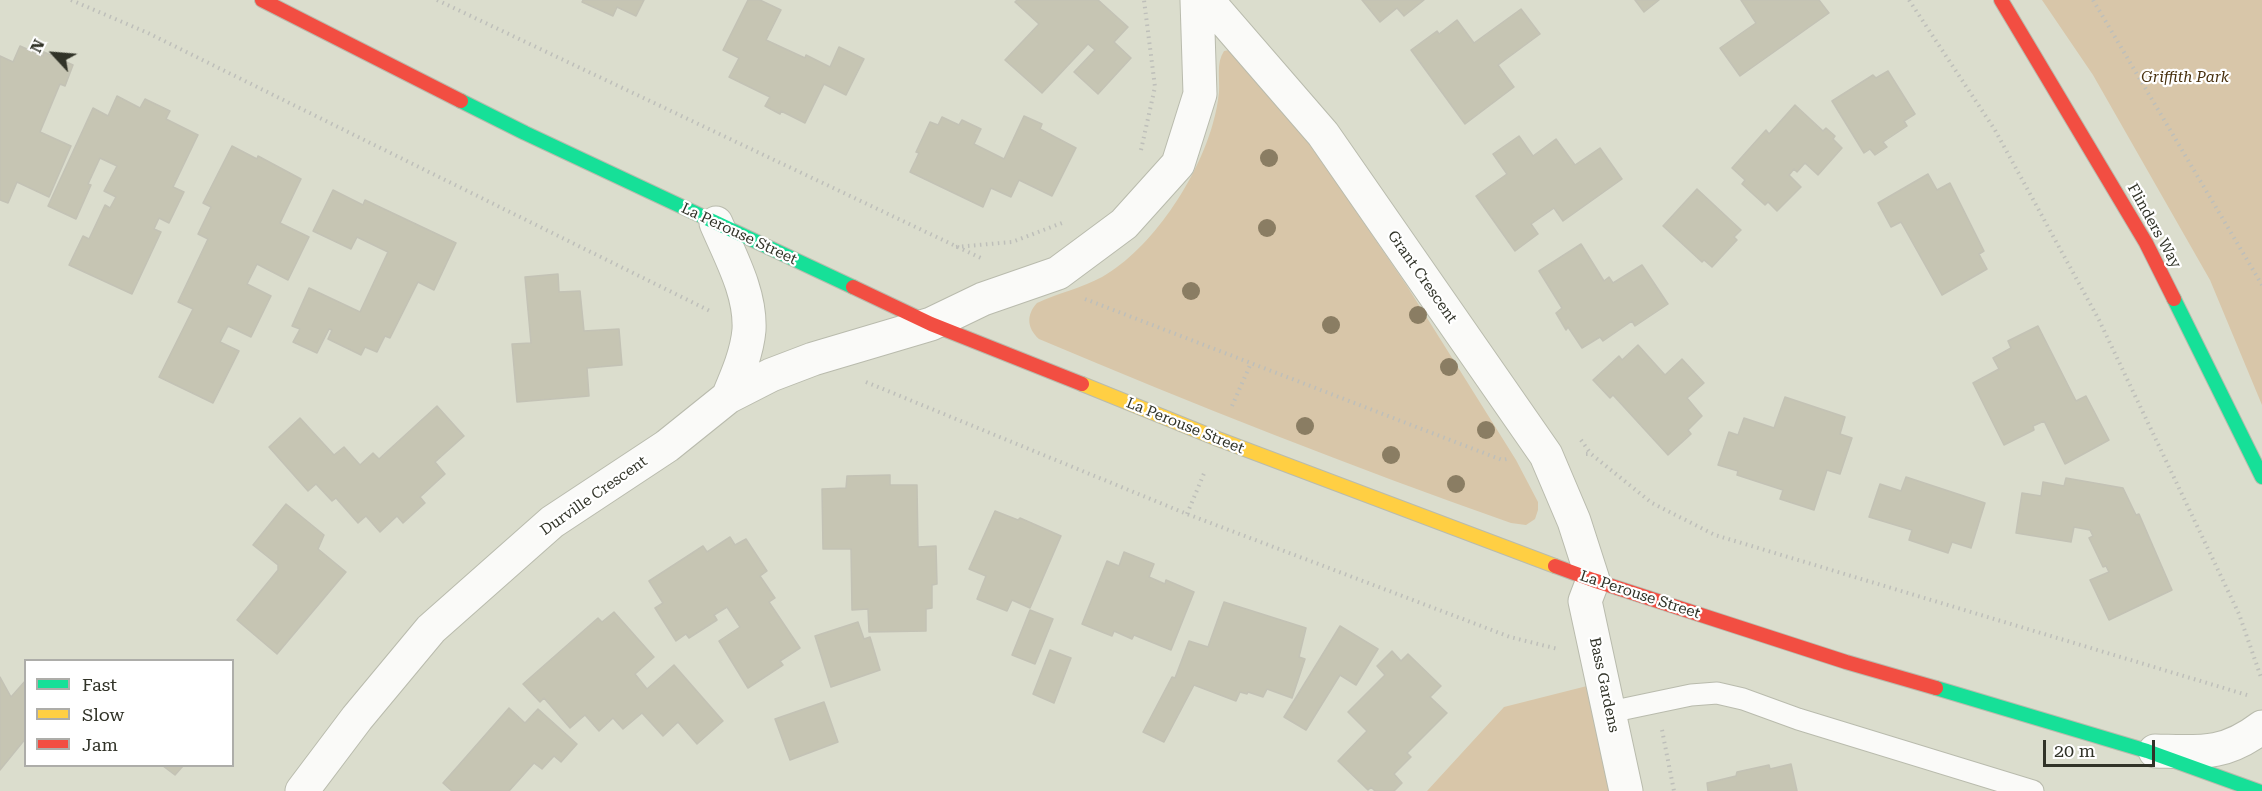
<!DOCTYPE html>
<style>
body{margin:0}
#map{position:relative;width:2262px;height:791px;overflow:hidden;background:#dbddcd;font-family:"Roboto Serif",serif}
canvas{display:block}
.legend{position:absolute;left:24px;top:659px;width:210px;height:108px;box-sizing:border-box;background:#fff;border:2px solid #adada9;margin:0;padding:8px 10px;list-style:none;font-size:18px;color:#313328}
.legend li{display:flex;align-items:center;gap:12px;height:30px}
.legend b{width:30px;border:2px solid #adada9}
.north{position:absolute;left:24px;top:24px;width:60px;height:60px;-webkit-text-stroke:4px #fff;paint-order:stroke;rotate:296deg;font-size:16px;font-weight:700;line-height:24px;text-align:center;color:#313328}
.north::after{content:'';display:block;margin:auto;width:21px;height:27px;background:#313328;clip-path:polygon(50% 0,100% 100%,50% 72%,0 100%)}
.scale{position:absolute;left:2043px;top:740px;width:112px;height:27px;box-sizing:border-box;border:3px solid #313328;border-top:0;padding-left:8px;font-size:18px;line-height:21px;white-space:nowrap;color:#313328;-webkit-text-stroke:4px #fff;paint-order:stroke}
</style>
<div id="map">
<canvas width="2262" height="791"></canvas>
<ul class="legend">
<li><b style="height:8px;background:#16e098"></b>Fast</li>
<li><b style="height:8px;background:#ffcf43"></b>Slow</li>
<li><b style="height:8px;background:#f24e42"></b>Jam</li>
</ul>
<div class="north">N</div>
<div class="scale">20 m</div>
</div>
<script>
const g = document.querySelector('canvas').getContext('2d');
g.lineJoin = 'round';
function fillPath(path, color) {
  g.fillStyle = color;
  g.fill(path, 'evenodd');
}
function stroke(path, color, width, dash) {
  g.strokeStyle = color;
  g.lineWidth = width;
  g.lineCap = dash ? 'butt' : 'round';
  g.setLineDash(dash || []);
  g.stroke(path);
}
function write(font, color, halo, rows, align = 'center') {
  g.font = font + ' "Roboto Serif",serif';
  g.lineWidth = 4.5;
  g.setLineDash([]);
  g.textBaseline = 'middle';
  g.strokeStyle = halo;
  g.fillStyle = color;
  for (const [text, x, y, turn = 0] of rows) {
    g.save();
    g.translate(x, y);
    g.rotate((+turn || 0) * Math.PI / 180);
    g.textAlign = isNaN(turn) ? turn : align;
    if (halo) g.strokeText(text, 0, 0);
    g.fillText(text, 0, 0);
    g.restore();
  }
}
const green = new Path2D(`
 M2042 0H2262V405L2210 280 2093 75Z
 M1229 50 1300 131 1340 188 1407 286 1516 460 1538 502V510L1535 519 1526 525 1511 523C1352 467 1195 405 1039 339 1027 328 1026 315 1037 303 1058 293 1082 288 1102 277 1152 249 1198 178 1213 123 1216 113 1218 102 1219 92 1220 78 1216 63 1224 51Z
 M1587 686 1610 791H1427L1504 707Z`);
const building = new Path2D(`
 M583 0H644L636 16 617 7 613 16 582 2Z
 M748 0H760L781 10 766 40 805 58 806 55 830 67 839 47 864 59 846 95 824 84 805 123 781 111 780 114 765 106 770 97 729 77 739 58 723 50Z
 M1017 0H1098L1128 27 1114 42 1131 58 1098 94 1074 72 1095 50 1088 44 1042 93 1005 60 1039 24 1015 2Z
 M1362 0H1424L1404 16 1397 8 1380 22Z
 M1635 0H1659L1644 12Z
 M1741 0H1819L1829 13 1740 76 1720 48 1756 23Z
 M1521 9 1540 34 1498 65 1514 87 1465 124 1411 50 1437 31 1439 34 1457 20 1474 43Z
 M20 46 43 56 44 52 73 65 65 86 60 84 40 132 71 146 49 197 17 182 8 203 0 200V56L13 62Z
 M1888 71 1915 114 1904 121 1907 126 1883 142 1887 147 1875 155 1870 149 1864 153 1832 101 1873 75 1876 78Z
 M117 96 140 108 145 99 170 111 166 119 198 135 173 187 184 192 169 223 159 218 154 229 161 232 132 294 69 265 83 236 89 239 105 205 110 208 116 197 104 191 117 166 100 158 88 184 91 185 76 219 48 206 93 108 108 116Z
 M1795 105 1823 131 1826 128 1835 136 1833 139 1842 148 1818 175 1805 163 1797 172 1794 169 1789 175 1801 187 1777 211 1768 202 1765 205 1742 184 1745 180 1732 168 1766 130 1769 134Z
 M1024 116 1042 124 1040 129 1076 148 1052 196 1019 180 1011 197 991 188 983 207 910 172 919 153 916 152 930 122 938 125 942 117 959 125 962 120 981 129 974 144 1004 159Z
 M1519 136 1533 156 1556 139 1575 165 1600 148 1622 179 1563 221 1554 208 1531 224 1538 234 1515 251 1476 196 1507 174 1493 154Z
 M232 146 257 159 258 156 301 179 280 223 309 237 288 280 257 264 247 284 271 296 251 337 228 326 220 342 239 351 213 403 159 377 193 309 178 302 208 239 198 234 211 207 203 203Z
 M1928 174 1937 190 1950 183 1984 251 1979 254 1987 269 1942 295 1901 222 1891 227 1878 203Z
 M1697 189 1741 230 1734 237 1737 240 1712 267 1704 260 1702 262 1663 226Z
 M333 190 363 205 365 200 456 243 434 290 418 282 390 338 385 336 377 352 365 347 361 355 328 339 332 330 329 329 317 353 293 342 300 329 292 326 309 288 360 312 388 252 357 237 351 249 313 231Z
 M1581 244 1604 281 1609 277 1613 283 1642 265 1668 304 1635 326 1632 321 1603 341 1600 337 1582 348 1568 327 1566 330 1556 313 1562 308 1539 271Z
 M558 274 559 292 580 291 584 331 619 329 622 365 587 368 589 396 517 402 512 344 531 343 525 277Z
 M2038 326 2076 401 2086 396 2109 440 2065 464 2044 421 2033 426 2034 430 2004 445 1973 383 1999 369 1993 358 2011 348 2008 341Z
 M1638 345 1665 375 1682 359 1704 383 1687 398 1702 416 1688 430 1691 434 1668 455 1613 395 1610 398 1593 380 1619 356 1622 360Z
 M1785 397 1845 417 1840 434 1852 438 1840 474 1827 470 1814 510 1780 499 1783 490 1737 475 1738 471 1718 465 1729 432 1738 435 1744 418 1774 428Z
 M437 406 464 436 435 462 445 474 420 497 425 503 403 523 397 516 380 532 366 516 358 523 336 498 332 501 316 484 308 491 269 447 300 418 334 455 344 447 360 465 373 453 379 459Z
 M890 475V485H917L918 547 936 546 937 584 932 585V608L926 609V631L869 632 868 609 852 610 851 549H823L822 489 846 488 847 476Z
 M1906 477 1985 503 1971 548 1952 542 1948 553 1909 540 1912 530 1869 517 1880 484 1901 491Z
 M2066 478 2123 488 2136 515 2139 514 2172 590 2109 620 2090 580 2109 572 2106 566 2103 567 2089 538 2093 536 2090 530 2074 527 2071 542 2016 533 2022 493 2041 496 2043 482 2064 486Z
 M286 504 324 535 318 549 346 572 277 654 237 620 278 570V565L253 545Z
 M995 511 1018 520 1020 518 1061 536 1030 608 1012 600 1007 611 977 599 986 576 969 569Z
 M730 537 735 545 746 539 767 571 760 576 775 598 769 602 800 648 780 661 783 665 748 688 719 641 740 627 727 607 714 615 717 620 689 638 686 634 676 641 655 608 663 603 649 581 703 546 707 552Z
 M1124 552 1154 564 1149 577 1165 584 1166 580 1194 592 1171 650 1134 635 1132 639 1114 631 1112 636 1082 624 1107 561 1119 566Z
 M1224 602 1306 628 1299 657 1305 659 1292 698 1267 689 1263 697 1248 692 1247 694 1240 692 1236 701 1194 685 1164 742 1143 732 1172 677 1175 678 1189 641 1208 647Z
 M1030 610 1053 619 1035 664 1012 655Z
 M614 612 654 657 635 674 647 689 674 665 723 721 697 744 678 722 663 736 642 713 623 729 613 718 599 731 585 715 570 728 544 698 540 702 523 684 598 618 602 622Z
 M858 622 864 639 870 637 880 670 831 687 815 636Z
 M1340 626 1378 649 1356 685 1340 675 1306 730 1284 717Z
 M1050 650 1071 658 1054 703 1033 694Z
 M1392 651 1401 661 1408 654 1441 686 1430 697 1447 713 1407 753 1411 757 1394 774 1402 783 1394 791H1375L1371 787 1368 790 1338 761 1367 731 1348 712 1385 675 1377 666Z
 M0 677 11 697 26 680V738L0 770Z
 M824 702 838 742 790 760 775 719Z
 M509 708 525 723 538 709 577 744 561 762 554 756 542 769 534 763 509 791H452L443 783Z
 M1791 764 1797 791H1708L1707 783 1736 776 1737 772 1769 765 1770 769Z
 M163 766H183L175 775Z`);
const path = new Path2D(`
 M71 0 148 33 712 312
 M437 0 983 259
 M1909 0 1995 130 2099 320 2239 614 2262 680
 M2093 0 2262 285
 M1141 150 1155 87 1144 0
 M956 247 1012 242 1062 223
 M1085 299 1502 460 1507 459
 M866 382 1187 514 1510 637 1558 649
 M1232 406 1251 363
 M1581 440 1591 454
 M1586 454H1591L1652 503 1715 535 2247 695
 M1187 514 1205 471
 M1662 730 1674 791`);
const lane = new Path2D(`
 M1610 712 1691 695 1717 693 1743 699 1798 719 2033 791`);
const street = new Path2D(`
 M1207 0 1323 134 1546 455 1574 521 1593 580 1585 601 1626 791
 M716 223C730 256 751 293 749 330 747 353 737 376 728 397
 M2155 751C2200 752 2224 756 2262 727
 M302 791 357 718 431 629 552 522 667 446 728 397 771 375 813 359 931 324 983 299 1058 273 1124 224 1178 164 1200 94 1197 0`);
const fast = new Path2D(`
 M461 101 525 133 853 287
 M2174 299 2262 477
 M1936 688 2147 751 2258 791`);
const slow = new Path2D(`
 M1082 384 1218 439 1555 566`);
const jam = new Path2D(`
 M262 0 461 101
 M2001 0 2146 243 2174 299
 M853 287 931 324 1082 384
 M1555 566 1593 580 1846 662 1936 688`);
const trees = [
 [1269,158],
 [1267,228],
 [1191,291],
 [1418,315],
 [1331,325],
 [1449,367],
 [1305,426],
 [1486,430],
 [1391,455],
 [1456,484]
];
const parkNames = [
 ["Griffith Park",2185,78]
];
const streetNames = [
 ["Flinders Way",2154,226,61],
 ["La Perouse Street",739,234,25],
 ["Grant Crescent",1422,277,55],
 ["La Perouse Street",1185,426,22],
 ["Durville Crescent",594,496,-35],
 ["La Perouse Street",1640,595,18],
 ["Bass Gardens",1604,685,78]
];
fillPath(green, '#d8c6a9');
fillPath(building, '#c6c5b3');
stroke(building, '#c3c2b5', 1.5);
stroke(lane, '#b9bbad', 23);
stroke(street, '#b9bbad', 35);
stroke(fast, '#b9bbad', 16);
stroke(slow, '#b9bbad', 16);
stroke(jam, '#b9bbad', 16);
stroke(path, '#bebfba', 4, [1.5, 4.5]);
stroke(lane, '#fafaf8', 21);
stroke(street, '#fafaf8', 33);
stroke(fast, '#16e098', 14);
stroke(slow, '#ffcf43', 14);
stroke(jam, '#f24e42', 14);
g.fillStyle = '#8a7d63';
for (const [x, y] of trees) {
  g.beginPath();
  g.arc(x, y, 9, 0, 2 * Math.PI);
  g.fill();
}
write('italic 15px', '#472f0c', '#fff', parkNames);
write('15px', '#313328', '#fff', streetNames);
</script>
